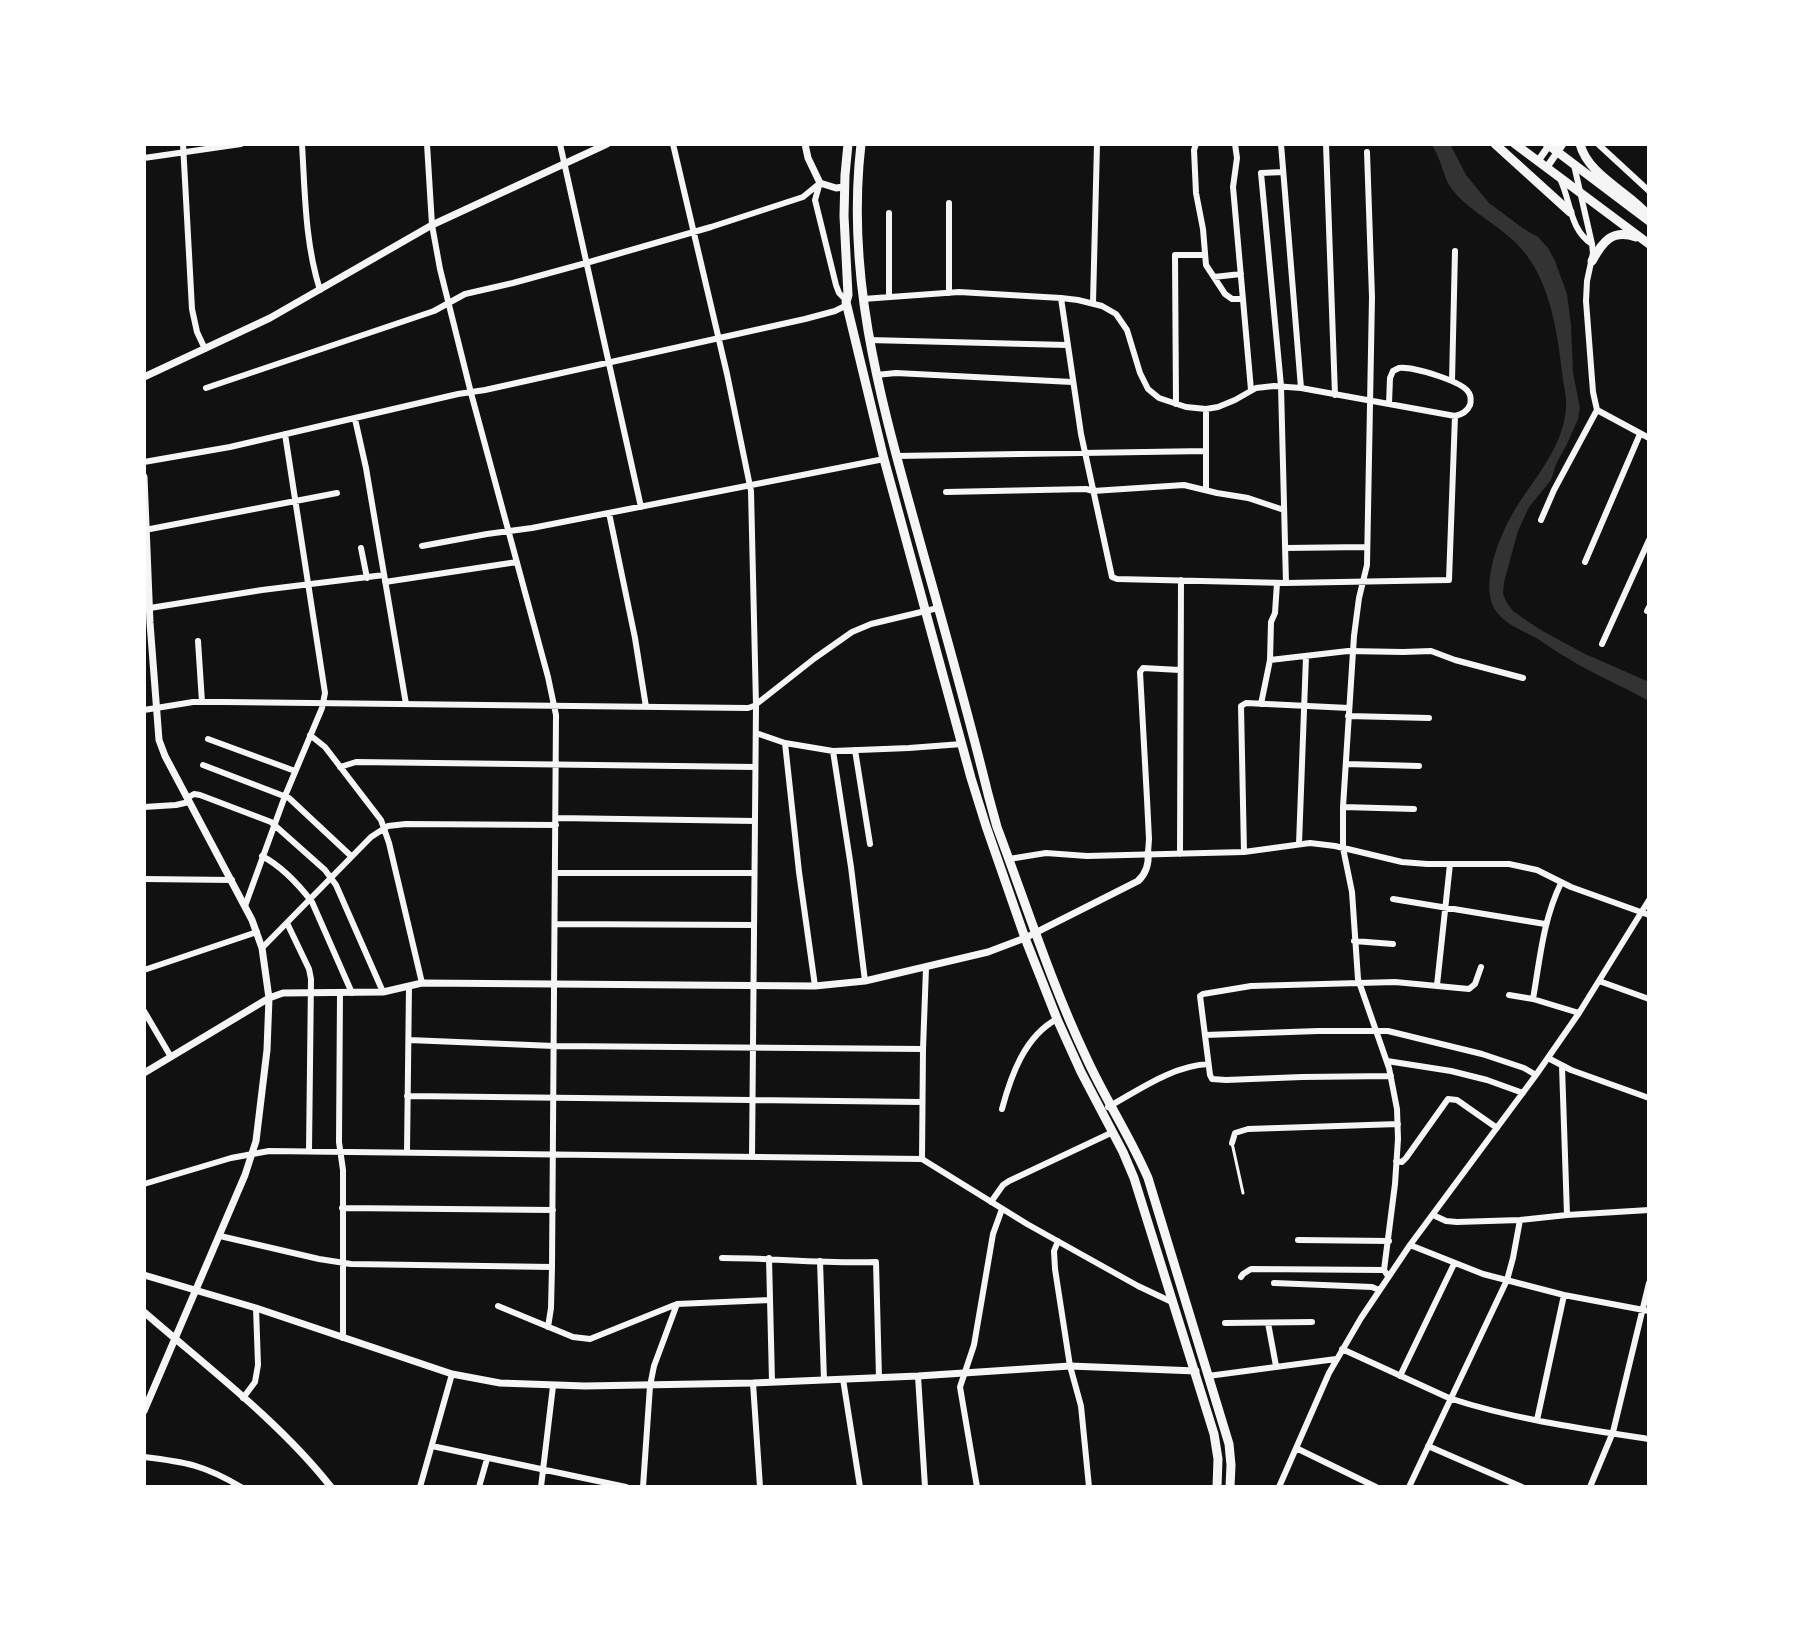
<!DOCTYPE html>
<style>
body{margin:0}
#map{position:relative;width:1793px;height:1631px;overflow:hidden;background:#111;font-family:Montserrat,sans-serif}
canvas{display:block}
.frame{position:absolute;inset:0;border:146px solid #fff;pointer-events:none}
</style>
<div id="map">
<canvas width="1793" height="1631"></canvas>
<div class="frame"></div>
</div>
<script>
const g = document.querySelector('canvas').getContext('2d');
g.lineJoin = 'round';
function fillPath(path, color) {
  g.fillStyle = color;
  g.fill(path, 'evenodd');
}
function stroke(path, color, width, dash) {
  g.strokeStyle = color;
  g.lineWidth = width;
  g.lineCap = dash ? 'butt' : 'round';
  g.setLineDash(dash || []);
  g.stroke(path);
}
const water = new Path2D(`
 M1431 144H1450L1466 175 1489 203 1524 229 1538 237 1548 248 1555 261 1567 294 1571 325 1573 373 1580 408 1578 419 1567 444 1556 464 1551 480 1529 507 1518 531 1504 582 1503 594 1507 603 1513 611 1539 629 1583 653 1649 682V701C1626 688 1602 678 1579 665 1565 657 1551 648 1538 639 1522 630 1503 624 1494 608 1479 580 1504 524 1521 500 1539 473 1564 443 1566 408 1567 396 1563 384 1562 372 1557 329 1549 275 1516 243 1497 224 1466 209 1451 188 1442 175 1442 159 1431 144Z`);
const service = new Path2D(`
 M1232 1143 1243 1193`);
const minor = new Path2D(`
 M183 144 192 309 197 332 205 349
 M302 144C305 193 305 243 320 290
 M427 144 432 225 440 269 471 393 548 677 556 715 552 1267 551 1308 548 1327
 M560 144 641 507
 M673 144 727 374 751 491 756 705 752 1157
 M1196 144 1194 150 1196 193 1203 229 1206 265 1225 294 1232 299H1243
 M1235 144 1237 158 1233 187 1251 390
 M1281 144 1301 388
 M1326 144 1335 395
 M1598 144 1649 191
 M1367 152 1372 297 1367 565 1359 598 1354 636 1343 807V848L1352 892 1358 979 1389 1068 1397 1109 1398 1139 1395 1184 1384 1270 1388 1276
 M144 158 241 144
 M1574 165 1592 244 1593 253 1587 281 1586 301 1593 392 1597 410 1649 438
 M1283 172 1261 173 1281 386 1286 583
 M1561 181C1571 203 1570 230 1592 244
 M819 186 815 200 836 285 839 293 846 300
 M889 213V297
 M1214 277 1241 274
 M949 293V203
 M863 299 959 292 1061 298 1078 300 1102 306 1116 314 1127 330 1140 373 1148 389 1159 398 1186 407 1206 409 1218 407 1235 400 1256 388 1274 386 1301 388 1455 416 1449 580 1286 583 1117 579 1112 577 1081 434 1061 298
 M1093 303 1097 144
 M869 340 1067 345
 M876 375 896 373 1072 382
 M1452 381 1455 251
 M206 388 434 311 465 294 513 283 586 263 711 227 803 197 820 183
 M1176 404 1175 255H1204
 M1389 404 1390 378 1393 371C1395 370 1397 369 1399 368 1411 366 1463 381 1469 393 1471 396 1471 402 1470 405 1467 412 1462 414 1455 416
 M1206 409V490
 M355 419 366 468 406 704
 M896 456 1206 451
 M144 462 230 447 458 394 485 390 805 319 835 311 847 305
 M946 492 1086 489 1093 491 1184 485 1217 493 1248 498 1284 510
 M609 513 635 638 646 707
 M1541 520 1554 490 1597 410
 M145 530 337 493
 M422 546 487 534 532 528 884 459
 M361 548 367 578
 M1285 548 1366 547
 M1585 562 1640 434
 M385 582 517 562
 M150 608 262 590 384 575
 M1647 611 1649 607
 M198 641 202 702
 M1602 644 1649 540
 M1270 660 1348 651 1403 652 1431 651 1455 660 1523 678
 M1261 704 1270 660 1271 622 1275 613 1277 583
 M144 710 193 702H224L748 708 754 706 815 658 852 632 871 624 938 608
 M1348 716 1429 718
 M756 733 785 743 833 751 909 748 962 744
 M310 735 325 747 381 820 389 843 422 983
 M208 739 295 771
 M785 743 799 872 815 986
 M855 750 870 844
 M833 751 851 867 865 981
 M1346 764 1419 766
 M203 765 289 798 351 856
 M340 767 356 762 755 767
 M187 798 194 794 200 795 271 822 325 870 336 885 383 992
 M144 807 176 805 189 802
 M1343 807 1414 809
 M556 818 755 821
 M1299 844 1306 657
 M1244 852 1241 706 1246 703 1349 708
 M1148 853 1149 839 1147 799 1140 672 1143 668 1180 670
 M1180 854 1181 580
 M262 856C281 866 299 885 312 902L352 993
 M1009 859 1046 853 1087 856 1244 852 1310 843 1335 846 1402 862 1427 864H1509L1537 870 1571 887 1649 915
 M556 873H754
 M144 879 232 880
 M1393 899 1545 924
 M245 906 285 796 322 708 325 693 285 434
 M287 923 309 969 311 979 309 1151
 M555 924 753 925
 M1354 941 1393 944
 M262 948 371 837 388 826 406 824 556 825
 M144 970 257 932
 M1599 981 1649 999
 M1437 985 1450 864
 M340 993 339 1142 343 1170V1338
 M1509 995 1533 999 1579 1013
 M1533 999C1540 959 1543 920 1561 883
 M144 1011 171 1057
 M1205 1035 1318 1031H1388L1482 1054 1524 1068 1536 1075
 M409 1040 554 1046 923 1049
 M1548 1058 1571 1070 1649 1098
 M1387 1061 1451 1071 1487 1080 1523 1093
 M1562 1066 1567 1215
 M1391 1076 1302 1077 1226 1080 1212 1079 1210 1075 1200 996 1203 994 1251 986 1395 982 1469 989 1475 984 1481 967
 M407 1096 922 1102
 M1108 1107C1139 1090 1172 1066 1208 1064
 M1002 1109C1011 1075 1025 1036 1057 1019
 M1232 1143 1235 1133 1248 1129 1398 1124
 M407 1152 409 986
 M922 1159 1027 1224 1138 1286 1174 1303
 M922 1159 923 1049 926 968
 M1396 1161 1402 1162 1406 1158 1448 1099 1457 1100 1497 1128
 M144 1184 231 1158 269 1151 922 1159
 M991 1202 1003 1185 1009 1181 1113 1132
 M342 1208 553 1210
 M1433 1215 1446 1221 1457 1222 1520 1220 1567 1215 1649 1210
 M220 1236 319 1259 351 1264 552 1267
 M1298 1240 1389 1241
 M1058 1241 1054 1251 1055 1269 1070 1366 1081 1406 1089 1487
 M1410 1245 1483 1274 1564 1295 1649 1311
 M722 1258C773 1258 825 1264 876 1262L879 1378
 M769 1258 772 1381
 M820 1261 824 1380
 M1241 1277 1243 1274 1251 1269 1384 1270
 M1274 1283 1372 1287 1379 1290
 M498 1306 573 1337 590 1339 677 1304 770 1300
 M1225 1323 1312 1322
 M1268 1323 1276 1366
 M1342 1349 1449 1398C1512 1419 1583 1429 1649 1439
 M918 1376 925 1487
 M1208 1376 1336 1359
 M1400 1376 1454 1264
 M843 1379 860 1487
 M753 1383 760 1487
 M243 1398 255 1382 258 1365 256 1308
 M1537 1420 1564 1295
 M432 1446 626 1487
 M1428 1446 1522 1487
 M1296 1448 1376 1487
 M144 1457C186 1462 204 1465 241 1487
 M420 1487 452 1374
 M479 1487 487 1459
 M541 1487 553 1386
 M643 1487 650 1386 654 1366 677 1304
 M977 1487 960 1387 974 1345 993 1234 1002 1209
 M1279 1487 1329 1373 1361 1318 1410 1245 1536 1075 1579 1013 1649 900
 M1409 1487 1507 1280 1513 1258 1520 1220
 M1590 1487 1613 1432 1649 1283`);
const tertiary = new Path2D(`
 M805 144 808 158 820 183 836 188 844 187
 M1538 161 1550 144
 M1547 167 1563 144
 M144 377 270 318 432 225 607 144
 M144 477 150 623 159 740 165 756 252 920 262 948 269 998 267 1050 256 1141 245 1175 144 1411
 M144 1073 269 998 283 993 383 992 422 983 815 986 865 981 988 952 1025 938 1138 881C1146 874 1149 863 1148 853
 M144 1275 256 1308 452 1374 500 1383 585 1386 753 1383 918 1376 1070 1366 1196 1371
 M144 1312C206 1366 280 1422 331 1487`);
const primary = new Path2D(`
 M848 144 845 175 844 216 848 295 846 302 884 459 971 778 986 826 1025 938 1057 1019 1081 1072 1123 1152 1134 1178 1214 1434 1218 1459 1217 1487
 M861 144C846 273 878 390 912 513 938 607 965 700 988 794L997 827C1026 904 1051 983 1086 1057 1105 1099 1130 1136 1148 1178L1229 1444 1231 1465 1230 1487
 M1495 144 1570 212
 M1515 144 1649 244
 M1547 144 1649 221
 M1580 144C1588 175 1627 191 1647 214
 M1592 261C1603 241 1612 229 1636 237`);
fillPath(water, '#333');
stroke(service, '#f5f5f5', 3);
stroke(minor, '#f5f5f5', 6);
stroke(tertiary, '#f5f5f5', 7);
stroke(primary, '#f5f5f5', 9);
</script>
